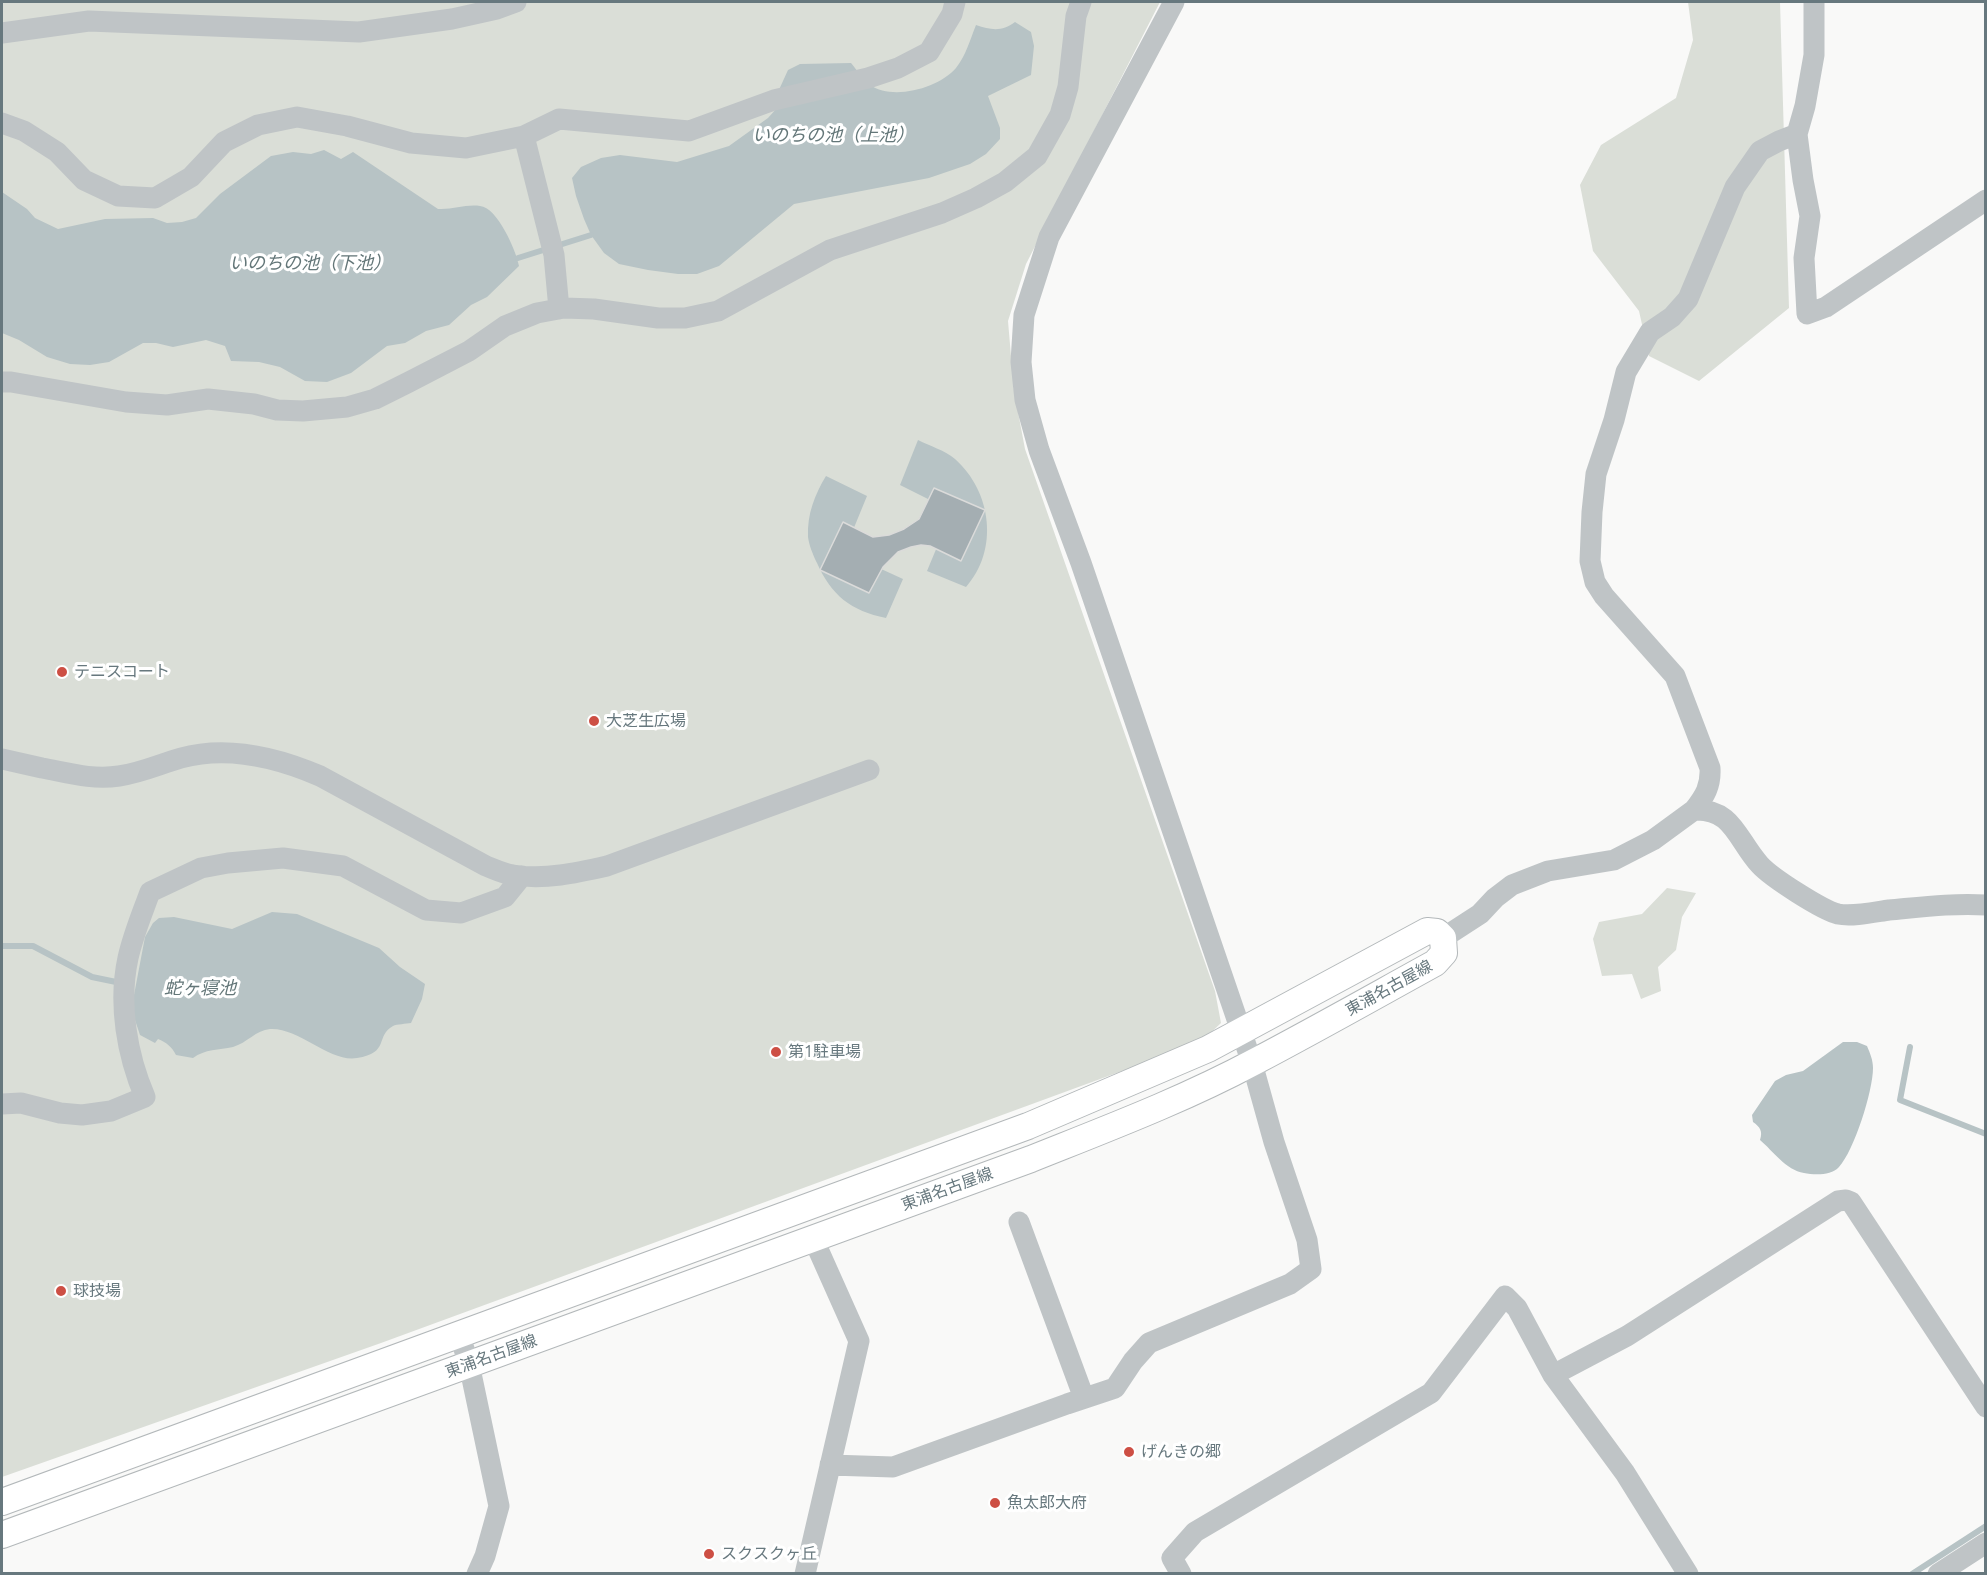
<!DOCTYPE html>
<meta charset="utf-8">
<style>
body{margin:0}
#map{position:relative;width:1987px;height:1575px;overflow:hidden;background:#f9f9f8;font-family:Ubuntu,sans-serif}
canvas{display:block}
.frame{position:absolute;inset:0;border:3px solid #67787e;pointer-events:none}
</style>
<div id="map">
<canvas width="1987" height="1575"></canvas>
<div class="frame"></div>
</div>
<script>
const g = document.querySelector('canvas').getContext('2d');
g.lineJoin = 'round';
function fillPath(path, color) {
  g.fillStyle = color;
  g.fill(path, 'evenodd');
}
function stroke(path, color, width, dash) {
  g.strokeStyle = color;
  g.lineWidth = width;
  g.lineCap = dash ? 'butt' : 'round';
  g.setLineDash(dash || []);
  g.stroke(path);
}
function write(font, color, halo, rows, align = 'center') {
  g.font = font + ' Ubuntu,"Noto Sans JP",sans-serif';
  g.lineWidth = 6;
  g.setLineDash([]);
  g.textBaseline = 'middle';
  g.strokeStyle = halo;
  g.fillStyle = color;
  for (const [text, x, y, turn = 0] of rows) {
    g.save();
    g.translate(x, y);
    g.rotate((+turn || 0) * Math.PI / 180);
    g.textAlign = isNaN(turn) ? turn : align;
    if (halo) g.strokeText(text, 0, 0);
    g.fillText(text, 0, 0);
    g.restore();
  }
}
const green = new Path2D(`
 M2 2H1160L1026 264 1008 321 1014 391 1025 449 1215 991 1221 1023 1201 1042 381 1343 2 1477Z
 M1688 2H1780L1789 308 1699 381 1649 356 1639 311 1593 251 1580 185 1601 145 1676 98 1693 40Z
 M1667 888 1696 893 1682 917 1676 950 1658 967 1661 991 1641 999 1632 974 1602 976 1593 939 1599 922 1642 914Z`);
const water = new Path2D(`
 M1015 22 1031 32 1034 46 1031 75 988 96 1000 128V139L986 154 970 164 929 178 794 204 719 266 697 274H678L648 270 619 264 604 253 591 235 584 219 576 196 572 178 581 167 601 158 620 155 677 162 729 146 768 118 777 108 778 92 788 70 800 64 851 63C857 70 863 80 870 85 893 101 939 88 956 68 966 55 970 40 976 25 991 30 1002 32 1015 22Z
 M324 150 341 159 353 152 438 209C452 210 466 204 480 206 497 207 516 250 519 266L487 297 471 305 449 325 426 331 405 343 387 346 351 373 327 382 305 381 280 367 259 362 231 361 225 346 206 340 173 347 156 343H143L109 362 90 365 70 364 47 357 19 340 2 333V192L27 209 35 218 58 229 105 219 153 218 167 223 182 222 196 218 220 194 271 156 293 152 311 154Z
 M918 440C930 446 944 450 955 459 992 492 999 550 966 587L927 571 952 511 900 485Z
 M826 476 867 496 844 552 903 579 886 618C851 611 831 595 817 563 813 555 809 545 808 537 807 514 815 494 826 476Z
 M272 912 297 914 379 948 400 967 425 984 422 999 411 1023C406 1024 397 1024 393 1026 375 1036 390 1053 357 1058 331 1063 298 1027 270 1029 256 1030 247 1043 233 1047 219 1050 205 1049 193 1058L176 1055C172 1047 166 1042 158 1039L155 1043 140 1035 134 1017V995L145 937 153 923 159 918 174 917 232 929Z
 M1843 1042H1857L1867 1046C1870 1053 1873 1060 1873 1068 1873 1091 1854 1151 1839 1167 1831 1176 1814 1175 1804 1173 1786 1170 1773 1151 1760 1140 1763 1131 1760 1127 1753 1122L1752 1115 1775 1081 1786 1075 1803 1071Z`);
const stream = new Path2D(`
 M518 258 591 235
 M2 946H33L92 977 121 983
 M1910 1047 1900 1100 1986 1134
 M1912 1574 1986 1526`);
const building = new Path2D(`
 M934 488 985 510 961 561 930 546 921 545 911 547 898 552 883 567 869 593 820 570 843 522 873 537 889 535 904 529 919 519Z`);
const minor = new Path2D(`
 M1814 2V55L1805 106 1797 134 1803 180 1810 216 1804 258 1807 314 1826 307 1986 200
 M2 33 89 21 359 32 452 19 497 9 516 2
 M2 123 24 131 57 152 84 180 118 196 155 198 191 177 224 142 258 125 297 117 347 126 411 143 466 148 524 136 559 119 689 131 774 100 868 78 898 68 929 52 952 14 955 2
 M1797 134 1779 141 1760 151 1735 187 1688 299 1672 317 1650 332 1626 372 1614 420 1596 474 1592 512 1590 561 1595 582 1604 596 1675 676 1710 768C1711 786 1705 796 1694 810 1733 808 1737 840 1760 865 1772 878 1822 910 1838 914 1852 917 1875 912 1889 910 1922 907 1953 903 1986 905
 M524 136 554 255 559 309
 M2 382H11L126 402 167 405 208 399 254 404 277 410 303 411 347 407 375 399 409 382 469 351 505 326 537 313 564 308 594 309 658 318H685L718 311 830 250 942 213 976 198 1005 182 1037 156 1060 115 1068 87 1076 16 1081 2
 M2 759C15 762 29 765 42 768 69 773 92 780 119 776 141 773 160 764 181 758 228 745 276 757 320 776L486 866C494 869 504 874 513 875 545 880 576 873 607 866L869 770
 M1443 938 1480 914 1495 898 1512 885 1548 871 1614 860 1653 840 1694 810
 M2 1104 21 1103 60 1113 82 1115 111 1111 145 1097C127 1055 118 1004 128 958 133 935 142 914 150 892L201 868 228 863 283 858 343 866 426 910 461 913 505 897 522 876
 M1019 1222 1084 1398
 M459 1334 469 1364 499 1506 485 1556 477 1574
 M1553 1375 1627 1336 1838 1201 1846 1200 1851 1202 1986 1407
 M830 1465 893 1467 1067 1404 1115 1388 1133 1361 1149 1343 1290 1284 1311 1269 1307 1240 1274 1142 1252 1063 1081 563 1039 450 1025 400 1021 362 1024 315 1049 237 1174 2
 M805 1574 859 1341 813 1238
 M1181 1574 1172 1558 1195 1532 1431 1393 1505 1296 1517 1308 1553 1375 1625 1473 1688 1574
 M1938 1574 1986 1543`);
const major = new Path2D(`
 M2 1502 1028 1126 1208 1049 1427 931 1437 932 1443 938 1444 953 1435 963C1375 996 1315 1030 1254 1062 1183 1100 1106 1129 1031 1159L2 1535`);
const markers = [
 [62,672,6,"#cd4f44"],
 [594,721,6,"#cd4f44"],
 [776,1052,6,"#cd4f44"],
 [61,1291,6,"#cd4f44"],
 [1129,1452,6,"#cd4f44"],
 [995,1503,6,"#cd4f44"],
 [709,1554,6,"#cd4f44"]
];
const poiNames = [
 ["テニスコート",74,672],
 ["大芝生広場",606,721],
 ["第1駐車場",788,1052],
 ["球技場",73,1291],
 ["げんきの郷",1141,1452],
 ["魚太郎大府",1007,1503],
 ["スクスクヶ丘",721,1554]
];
const streetNames = [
 ["東浦名古屋線",1389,988,-29],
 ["東浦名古屋線",947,1189,-20],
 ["東浦名古屋線",491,1356,-20]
];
const waterNames = [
 ["いのちの池（上池）",833,135],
 ["いのちの池（下池）",310,263],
 ["蛇ヶ寝池",200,988]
];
fillPath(green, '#daded7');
fillPath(water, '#b7c3c5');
stroke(stream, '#b7c3c5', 6);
fillPath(building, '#a4aeb2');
stroke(building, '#dbdbda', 1.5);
stroke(major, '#b3b8ba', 28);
stroke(minor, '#bfc4c6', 21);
stroke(major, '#fff', 26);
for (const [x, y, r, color] of markers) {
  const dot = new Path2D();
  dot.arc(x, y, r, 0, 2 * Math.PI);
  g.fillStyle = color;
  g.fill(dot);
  stroke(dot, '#fff', 2);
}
write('16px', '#67787e', '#fff', poiNames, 'left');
write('16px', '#67787e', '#fff', streetNames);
write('italic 18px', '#637678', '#fff', waterNames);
</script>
